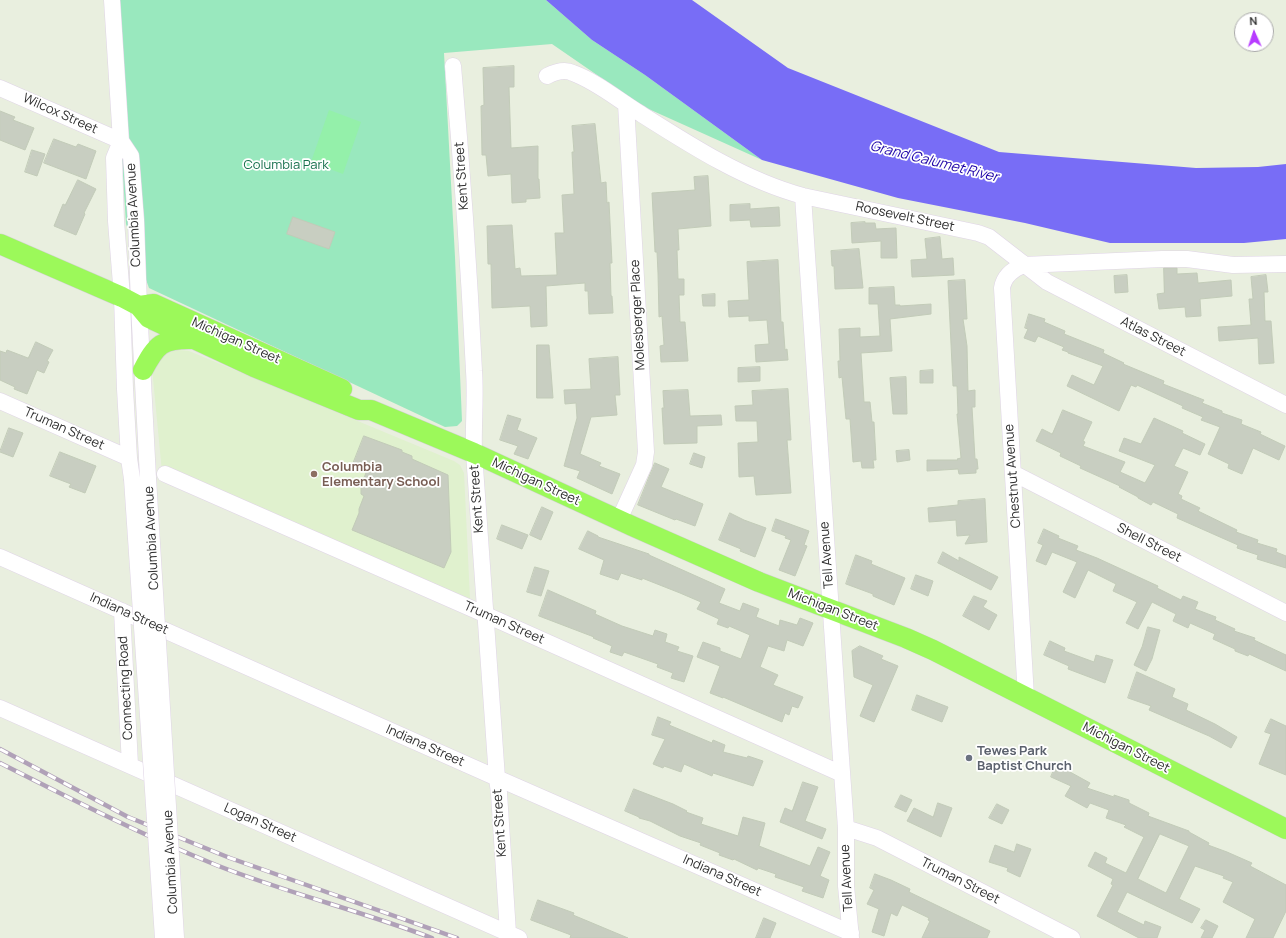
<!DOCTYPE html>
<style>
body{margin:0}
#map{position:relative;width:1286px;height:938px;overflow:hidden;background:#e9efdf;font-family:Manrope,sans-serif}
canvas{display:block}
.north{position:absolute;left:1234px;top:12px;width:40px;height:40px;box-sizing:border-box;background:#fff;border:1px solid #ababab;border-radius:50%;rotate:357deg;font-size:11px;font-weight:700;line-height:16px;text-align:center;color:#2d2d2d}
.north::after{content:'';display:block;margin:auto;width:14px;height:18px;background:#b73bff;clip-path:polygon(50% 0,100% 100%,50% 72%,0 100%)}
</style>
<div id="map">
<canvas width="1286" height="938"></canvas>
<div class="north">N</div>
</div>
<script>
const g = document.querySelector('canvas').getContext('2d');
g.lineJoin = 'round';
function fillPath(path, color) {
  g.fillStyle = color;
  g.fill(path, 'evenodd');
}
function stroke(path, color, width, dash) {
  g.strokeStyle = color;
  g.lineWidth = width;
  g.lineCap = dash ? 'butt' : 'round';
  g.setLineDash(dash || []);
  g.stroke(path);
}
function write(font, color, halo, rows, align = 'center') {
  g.font = font + ' Manrope,sans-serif';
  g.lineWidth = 3.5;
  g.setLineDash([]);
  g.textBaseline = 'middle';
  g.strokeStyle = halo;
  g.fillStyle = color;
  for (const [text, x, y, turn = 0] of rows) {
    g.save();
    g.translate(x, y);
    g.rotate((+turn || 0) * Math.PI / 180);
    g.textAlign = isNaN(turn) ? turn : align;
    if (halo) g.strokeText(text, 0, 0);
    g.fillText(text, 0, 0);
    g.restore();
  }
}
const education = new Path2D(`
 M170 349 189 351 454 461 460 465 464 473 470 599 162 472 152 368Z`);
const green = new Path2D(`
 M112 0H546L592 40 645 75 762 160 642 106 552 44 444 53 455 257 462 421 457 426 445 427 149 288 126 224Z`);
const pitch = new Path2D(`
 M329 110 361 122 343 174 311 162Z`);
const water = new Path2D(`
 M546 0H692L788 68 999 152 1196 168 1258 167 1286 164V239L1244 243H1110L1025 223 898 198 762 160 645 75 592 40Z`);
const building = new Path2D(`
 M514 66V87H509L511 148 538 146V179H539L540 198 526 199V202L512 203 511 174 488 176 486 155H482L481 106 484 105 483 68Z
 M0 111 15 117 13 120 34 128 25 150 0 140Z
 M595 124 601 183 606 182 607 203 609 202 612 263H610L611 296H612L613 313 589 314 588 291H585V283L546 286 547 326 531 327 530 306 492 308 491 264H488L487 226 512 225 515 269 520 268 521 276 557 275 555 233H564L562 195 574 194 572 152H574L572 126Z
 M54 139 76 147 78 144 96 151 86 179 44 163Z
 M32 150 45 154 37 176 25 172Z
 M708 176 711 226 678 229 679 250H677L678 279H684V295H679L680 322H685L688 361 661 362 660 346 664 345 662 316 659 317 658 273 657 252H655L652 193 695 190 694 177Z
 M78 180 96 189 84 213 85 214 76 235 54 226 63 204 65 205Z
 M750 204V209L779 207 780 226 751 227 750 220 730 221V205Z
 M293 217 335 232 329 249 287 234Z
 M865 222V223H875L876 229 896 228 897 258H881V241L852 243 851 223Z
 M940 237 942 259 953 258 954 275 912 277 911 260 927 259 925 239Z
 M859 249 863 288 835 289 834 266H832L831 251Z
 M778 260 781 322H783L785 350 787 349 788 360 756 362 755 345 769 344 767 320 749 321V316L729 317 728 301 749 300 747 262Z
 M1164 268H1177V274L1197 273 1198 283 1231 280 1232 296 1200 299 1201 316 1186 317 1185 307 1159 309 1157 294 1164 293Z
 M1127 275 1128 292 1115 293 1114 276Z
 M1266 275 1268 292H1264L1265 321H1271L1274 363 1259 364 1258 338 1219 341 1218 327 1251 325 1249 299H1253L1251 277Z
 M965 280 967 319H963L967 346 968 391 975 390V407H972L975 459H977L978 469H976V473L959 474 958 469 927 471V460H958L957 459 961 458 957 414H958L957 386H953L948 281Z
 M894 287 895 305H900V306L931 304V314L890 319 892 351 861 353 864 402H870L872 422H874L876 460H873L874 468H862L861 461 853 462 850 419H846L842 377 839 378 838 361H840L839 329 860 328V337L880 336 878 304H869V288Z
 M715 294V306H703L702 295Z
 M1029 314 1045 319 1044 322 1065 331 1064 334 1104 350 1103 353 1124 363 1123 364 1164 381 1163 384 1204 400 1202 403 1222 411V413L1242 420 1241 424 1261 432 1260 434 1285 446 1279 460 1253 448 1242 474 1228 468 1229 464 1208 454 1220 427 1201 420 1203 417 1182 408 1183 406 1137 385 1136 387 1131 385 1119 411 1067 386 1072 375 1094 385 1103 366 1068 353V352L1062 350 1064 347 1038 336 1035 342 1024 338 1028 329 1025 328Z
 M36 342 53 350 47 361 49 362 44 373 37 370 27 394 14 389 15 387 0 380V351L6 353 7 350 28 358Z
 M537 345H549L553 398H537Z
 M618 357 620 395H615L617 415 591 417 580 454 601 463 599 466 620 474 612 494 577 478 580 471 564 466 577 418 576 403 565 404 564 390 591 389 589 359Z
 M760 367V381L738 382V368Z
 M933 370V383H920V371Z
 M906 377 907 414H893L890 378Z
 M788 389 791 440H787L791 493 756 495 754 476 739 477 738 443 758 442 757 421H736L735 406 753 405 752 391Z
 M688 390 690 416 721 415 722 425 697 426V443L664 444 662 408H664L663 391Z
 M1063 410 1092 422 1083 441 1085 442 1083 446 1125 462 1120 472 1145 483 1155 465 1119 451 1124 438 1141 444 1154 418 1183 431 1182 433 1205 444 1200 455 1183 448 1174 466 1188 472 1178 494 1182 496 1181 499 1200 508 1198 511 1237 530 1236 532 1258 540 1257 543 1277 549 1276 552 1286 556V568L1257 559 1258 555 1237 548 1238 545 1177 518 1178 514 1153 502 1151 505 1138 498V497L1119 487 1120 486 1080 468 1081 466 1060 456 1061 453 1036 441 1042 429 1052 434Z
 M508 415 521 419 517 430 537 438 528 459 514 454 518 446 500 440Z
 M9 428 23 433 13 457 0 452Z
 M364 436 402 450V452L412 456V459L448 475 451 552 444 568 352 530 359 513V509L364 496 361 494V486L367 470 353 464Z
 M909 450 910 460 897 462 896 451Z
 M60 452 96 466 85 493 69 487 71 484 50 476Z
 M694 453 705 457 702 468 690 464Z
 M655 463 669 469 661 487 703 504 695 526 676 519 675 520 638 505Z
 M985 499 987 542 965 544 970 535 957 536 956 520 929 522 928 508 958 505V501Z
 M542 507 553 512 541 540 530 535Z
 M730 513 744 520 766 528 755 557 740 551 741 549 719 540Z
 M776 519 809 531 804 545 807 546 795 576 779 570 791 540 785 538 786 536 772 531Z
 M502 525 528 535 522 549 497 539Z
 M1044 529 1059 536 1058 538 1078 546 1076 550 1097 558 1158 586 1157 588 1181 600 1183 596 1198 602 1195 609 1216 617 1215 620 1235 629 1234 631 1255 638 1254 640 1286 655V671L1249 654 1248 656 1235 651V649L1213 639 1215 634 1190 623 1188 628 1173 621 1176 614 1152 602 1138 629 1126 623 1137 602 1113 591 1116 584 1088 570 1075 598 1063 592 1077 562 1052 552 1046 565 1036 561 1043 545 1038 543Z
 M588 531 598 536V537L649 554V555L725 589 719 603 740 611 743 603 759 609 756 617 779 626 780 620 797 625 800 618 813 623 803 646 787 640 784 651 768 646 760 667 778 675 773 685 803 697 798 708 792 706 789 715 785 713 782 722 723 697V698L710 693 720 666 697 657 703 642 720 648V651L741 659 750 635 729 626 728 628 717 624 719 619 697 609 701 602 680 593 642 578V580L621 573 618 580 600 574 604 560 579 549Z
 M943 552 959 561V557L998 577 991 590 938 563Z
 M856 555 872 561 871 564 905 578 894 605 873 596V594L846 584Z
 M535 567 549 571 541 596 527 592Z
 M916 575 933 581 928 596 911 589Z
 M548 590 596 611 595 614 622 626 653 636 655 630 667 634 665 642 679 647 677 651 693 656 684 682 671 678 673 673 657 667 658 664 624 652 622 656 610 652 612 646 593 638 594 637 539 616Z
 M974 596 987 601 983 607 997 615 989 630 963 616Z
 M1148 627 1160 630 1152 659 1146 671 1134 665 1142 647Z
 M1050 641 1065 648 1064 651 1094 662 1096 655 1113 660 1105 683 1068 669 1069 666 1044 655Z
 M860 646 883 656 881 659 898 666 874 722 860 716 873 685 854 677 852 651Z
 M1137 672 1175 689 1172 697 1188 704 1186 710 1215 724 1237 737 1231 748 1209 736 1149 710 1151 706 1128 698Z
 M917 695 948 707 942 722 912 710Z
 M658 717 671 722 669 725 712 743 713 740 725 745 723 752 747 758 748 756 763 761 753 786 713 773 712 776 684 764 681 772 664 766 663 768 653 764 665 739 652 735Z
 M1271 719 1286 726V775L1259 764 1271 734 1265 732Z
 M1056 765 1070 771V772L1090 783 1087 788 1114 797V795L1129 800V803L1149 813 1148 816 1189 831V832L1209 843 1208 845 1227 852 1252 863 1250 866 1286 885V911L1273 938H1246L1255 919 1223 902 1233 882 1223 878 1224 876 1195 866 1179 899 1200 909 1192 923 1127 892 1117 912 1144 925 1145 921 1161 927 1157 938H1139L1097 916 1113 885 1111 884 1113 879 1088 866 1095 852 1107 858 1105 863 1126 873 1144 837 1124 827 1126 825 1106 818 1109 810 1090 803 1087 808 1065 796 1071 786 1051 777ZM1160 834 1189 846 1166 893 1138 879Z
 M803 782 818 787 805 821 826 829 822 839 780 822 785 808 792 811Z
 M634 789 673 804 687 811 686 812 703 818 701 824 738 836 743 817 765 823 759 846 810 866 818 847 830 852 820 876 829 880 823 898 802 891 804 887 775 877 776 874 758 868 757 870 734 859 733 860 719 855 720 853 700 845 701 843 680 836 650 821 639 818V817L625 811Z
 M901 795 912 800 906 812 895 807Z
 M938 803 952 808 941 837 907 821 914 808 933 817Z
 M997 804 1009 810 1002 824 989 818Z
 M1017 844 1031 849 1020 877 1007 871 1008 868 989 862 995 845 1014 852Z
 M875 874 891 880 910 889 909 892 990 931 987 938H922L930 921 928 920 929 918 902 905 897 916 891 913 884 936 872 932 879 909 867 904 874 890 870 888Z
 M538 900 574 913 573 915 628 938H570L571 935 531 920Z
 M764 918 776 923 770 938H756Z
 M1206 920 1218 926 1212 938H1201L1205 930 1201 928Z`);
const minor = new Path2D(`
 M112 0 121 141 114 158 116 221 122 297 125 389 129 458 132 479
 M453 66C462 167 469 269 474 371 476 398 473 426 474 453L497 778 499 793 508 933
 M547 76C555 72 565 69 573 73 597 82 617 99 638 112 690 145 744 180 803 196L978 233 989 237 1047 282 1286 405
 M0 88 121 141
 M121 141 131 156 136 220 139 306 148 478
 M803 196 838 716 846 828V886L851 938
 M0 401 129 458
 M1013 473 1286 613
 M165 474 484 614 842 774
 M619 520 644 465 646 452 626 104
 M0 557 497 778 851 933
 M122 611 130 765
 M1026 697 1002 288C1004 276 1013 269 1024 265L1162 259H1187L1233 265 1286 264
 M0 708 519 938
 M846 828 877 838 1072 938`);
const major = new Path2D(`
 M0 244 122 297 139 306 149 318 254 367 359 410H371L474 453 632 526 759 582 906 638 933 650 1286 829
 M139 306 154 304 342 389
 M143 370C156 345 162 338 193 339`);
const rail = new Path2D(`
 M0 749 128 817 230 858 457 938
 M0 763C71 799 142 835 216 865 287 893 361 911 432 938`);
const minorBridge = new Path2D(`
 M148 478 176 938
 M132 479 163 938`);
const markers = [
 [314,474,4,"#8d6e63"],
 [969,758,4,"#6b7280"]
];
const streetNames = [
 ["Wilcox Street",60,114,24],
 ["Kent Street",462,176,-94],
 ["Columbia Avenue",134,215,-93],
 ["Roosevelt Street",905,217,12],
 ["Molesberger Place",638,315,-93],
 ["Atlas Street",1153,337,27],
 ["Michigan Street",236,341,24],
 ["Truman Street",64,429,24],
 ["Chestnut Avenue",1013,476,-94],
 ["Michigan Street",536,482,25],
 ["Kent Street",477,499,-94],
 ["Columbia Avenue",152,538,-93],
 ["Shell Street",1149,543,27],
 ["Tell Avenue",827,555,-94],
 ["Michigan Street",833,610,21],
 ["Indiana Street",129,614,24],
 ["Truman Street",504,623,24],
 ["Connecting Road",126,688,-93],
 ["Indiana Street",425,746,24],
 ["Michigan Street",1126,748,27],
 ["Logan Street",260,823,24],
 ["Kent Street",500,823,-94],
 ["Columbia Avenue",171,862,-93],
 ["Indiana Street",722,876,24],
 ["Tell Avenue",847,878,-93],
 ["Truman Street",960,881,27]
];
const parkNames = [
 ["Columbia Park",286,165]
];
const educationNames = [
 ["Columbia",322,467],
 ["Elementary School",322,482]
];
const worshipNames = [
 ["Tewes Park",977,751],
 ["Baptist Church",977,766]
];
const waterNames = [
 ["Grand Calumet River",934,162,14]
];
fillPath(education, '#e0f1ce');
fillPath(green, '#99e8be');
fillPath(pitch, '#94f0aa');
fillPath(water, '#786df6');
fillPath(building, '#c8cec1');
stroke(building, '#c2cbb8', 1);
stroke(minor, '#dfd4e6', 17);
stroke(major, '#d1d1d1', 21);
stroke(minor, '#fff', 16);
stroke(major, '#9cf95a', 20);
stroke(rail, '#b0a1b8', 4.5);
stroke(rail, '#fff', 3, [9]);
stroke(minorBridge, '#dfd4e6', 17, []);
stroke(minorBridge, '#fff', 16);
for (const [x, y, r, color] of markers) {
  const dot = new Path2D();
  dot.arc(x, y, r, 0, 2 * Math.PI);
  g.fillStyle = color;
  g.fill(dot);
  stroke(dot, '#fff', 1.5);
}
write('13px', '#2d2d2d', '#fff', streetNames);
write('13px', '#17704d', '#fff', parkNames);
write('bold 13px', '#785e54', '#fff', educationNames, 'left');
write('bold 13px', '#5b616d', '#fff', worshipNames, 'left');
write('italic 14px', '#2006a8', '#fff', waterNames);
</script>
